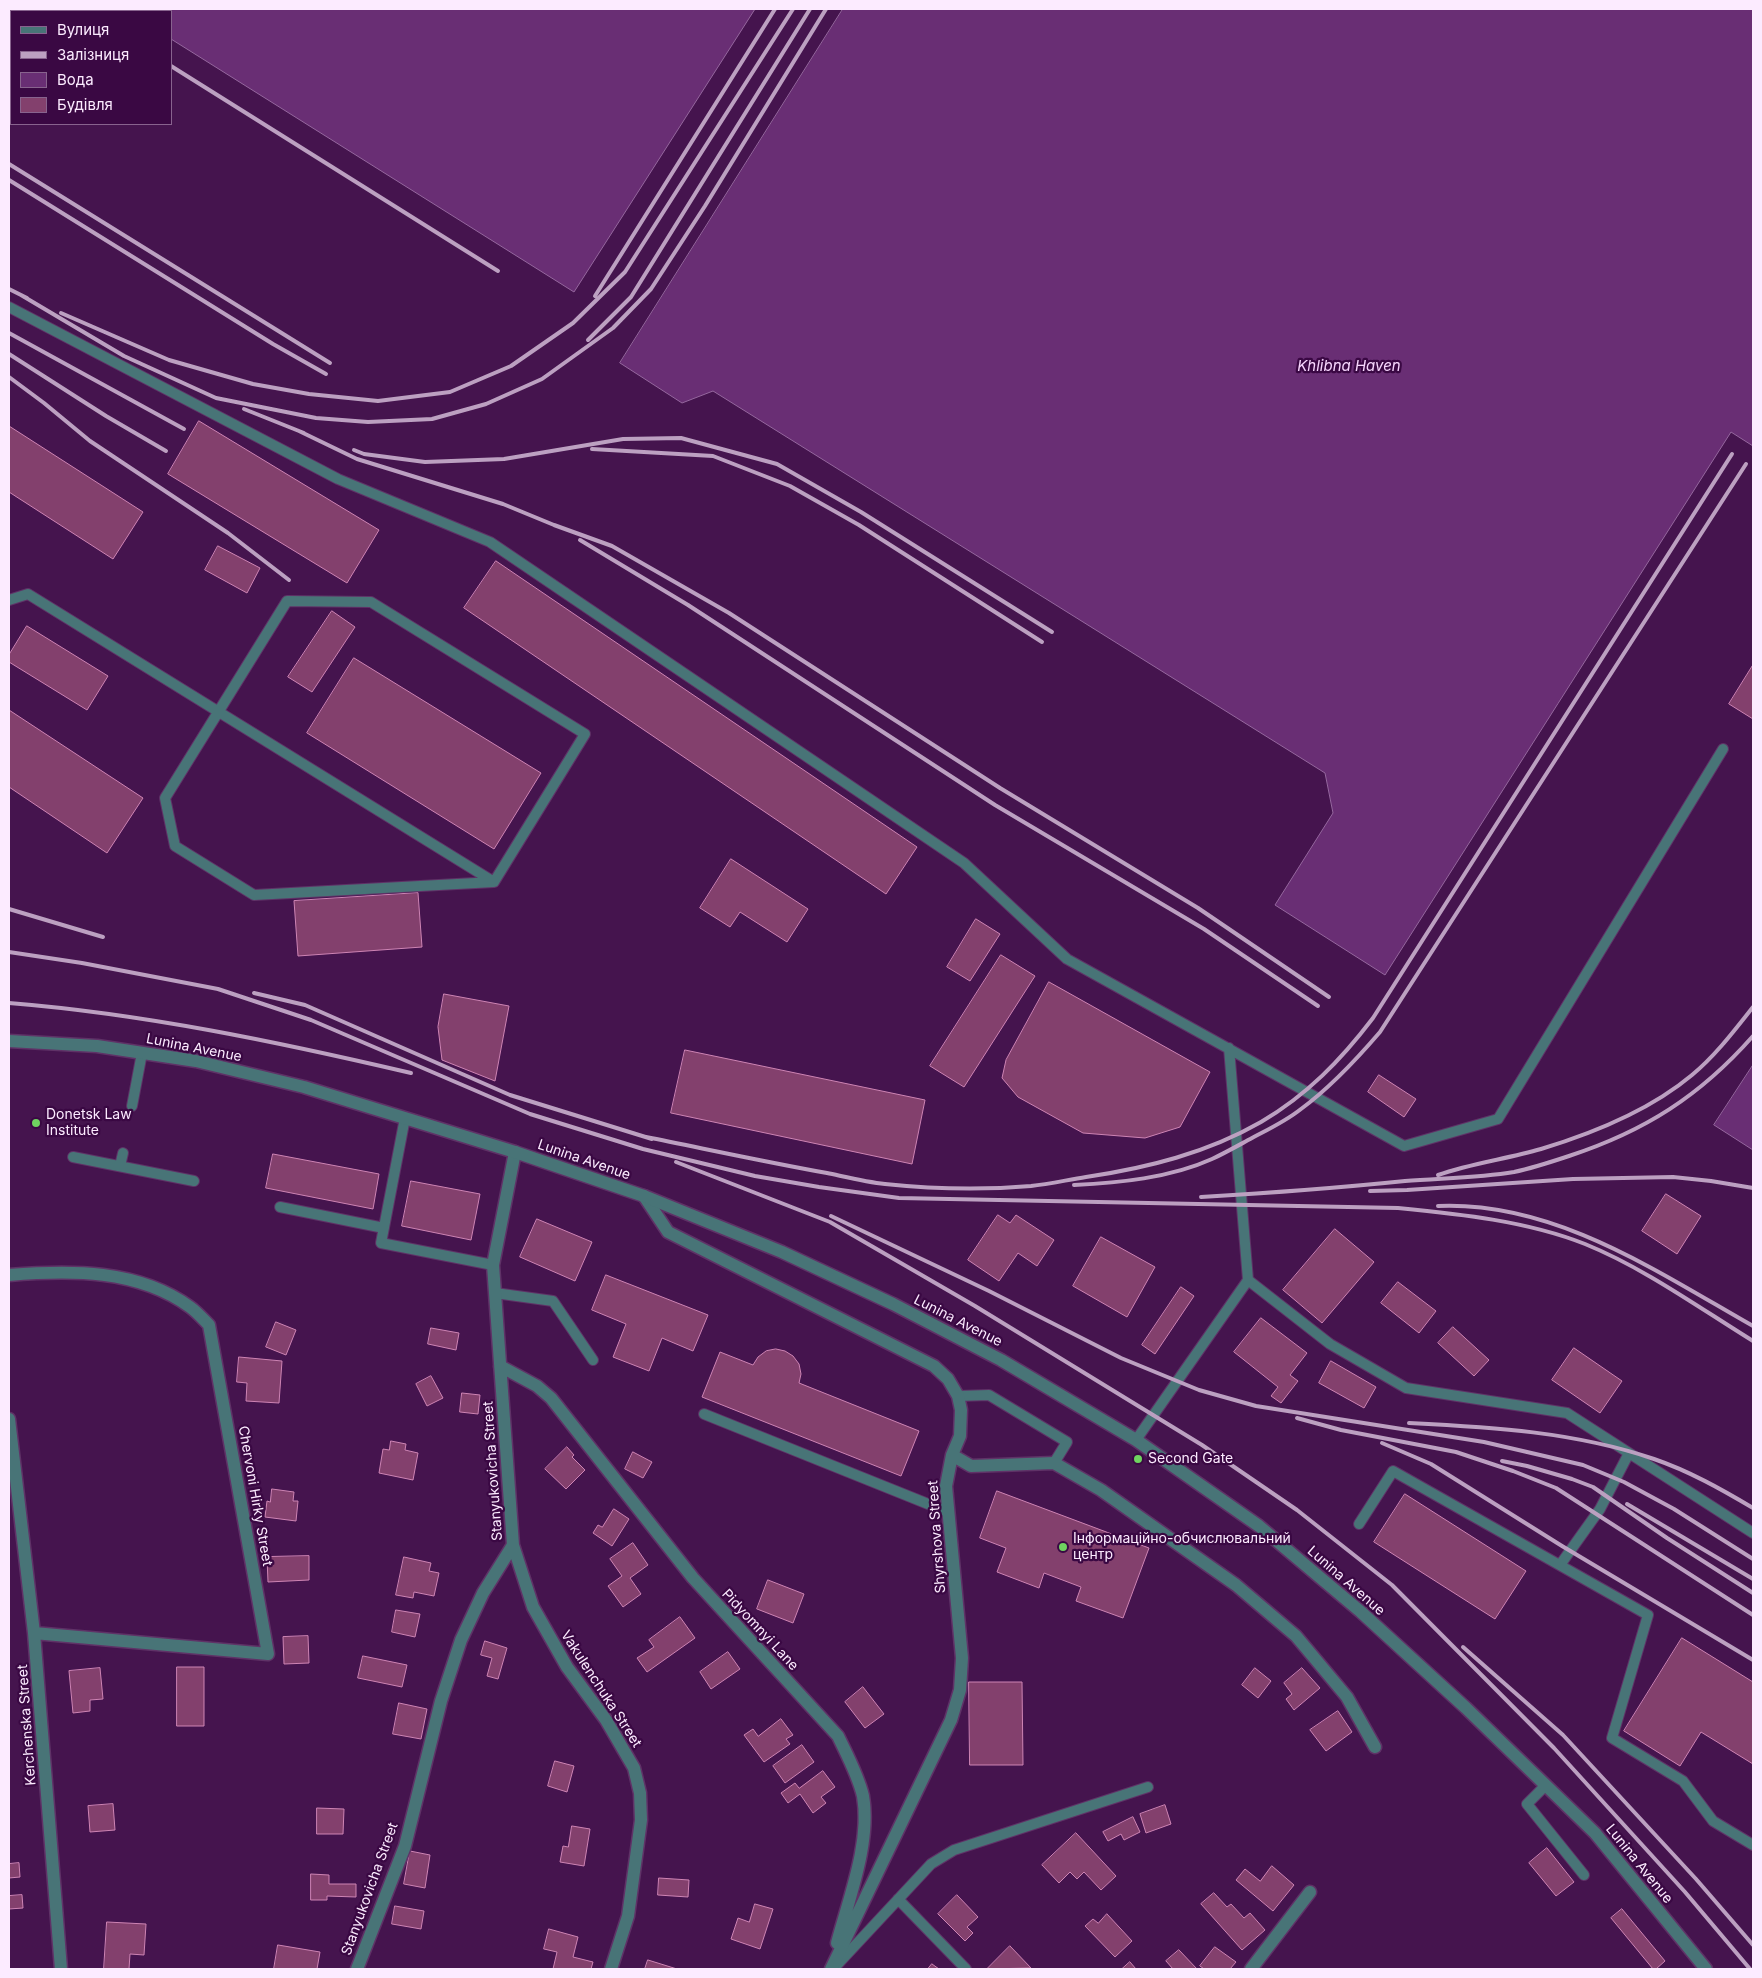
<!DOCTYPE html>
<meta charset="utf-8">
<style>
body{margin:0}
#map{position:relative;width:1762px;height:1978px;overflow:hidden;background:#45144e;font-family:Inter,sans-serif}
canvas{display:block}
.frame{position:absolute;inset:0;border:10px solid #fcebff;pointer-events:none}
.legend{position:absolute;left:10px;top:10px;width:162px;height:115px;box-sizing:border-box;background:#3a0843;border:1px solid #88638e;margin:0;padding:6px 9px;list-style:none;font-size:15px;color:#fcebff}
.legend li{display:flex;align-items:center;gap:10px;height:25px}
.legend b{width:25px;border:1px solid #88638e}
</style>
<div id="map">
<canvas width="1762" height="1978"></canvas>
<div class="frame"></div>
<ul class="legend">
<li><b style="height:6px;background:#487477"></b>Вулиця</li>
<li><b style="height:6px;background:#bca0c1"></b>Залізниця</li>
<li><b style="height:14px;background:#692e74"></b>Вода</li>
<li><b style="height:14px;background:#83406d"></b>Будівля</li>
</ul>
</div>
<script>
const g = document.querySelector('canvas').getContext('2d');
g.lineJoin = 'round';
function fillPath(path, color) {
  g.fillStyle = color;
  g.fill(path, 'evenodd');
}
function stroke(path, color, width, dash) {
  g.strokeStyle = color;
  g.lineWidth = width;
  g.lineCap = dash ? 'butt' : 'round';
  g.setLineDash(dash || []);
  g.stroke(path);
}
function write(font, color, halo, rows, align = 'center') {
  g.font = font + ' Inter,sans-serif';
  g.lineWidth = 4.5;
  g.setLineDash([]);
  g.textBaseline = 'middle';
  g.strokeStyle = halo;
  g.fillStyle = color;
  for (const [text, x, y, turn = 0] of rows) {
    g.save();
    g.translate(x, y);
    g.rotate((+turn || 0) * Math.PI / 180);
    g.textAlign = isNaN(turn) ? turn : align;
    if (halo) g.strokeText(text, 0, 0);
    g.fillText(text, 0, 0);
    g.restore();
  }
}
const water = new Path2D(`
 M123 9H755L574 292 171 39V11H127Z
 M843 9H1753V446L1731 432 1385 975 1275 905 1333 813 1325 773 713 391 682 403 620 363Z
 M1753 1065V1150L1714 1125Z`);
const building = new Path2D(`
 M199 421 379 530 347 583 168 474Z
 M9 426 143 512 113 559 9 492Z
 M218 546 260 568 247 593 205 570Z
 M496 561 917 847 886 894 464 608Z
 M332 611 355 627 312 692 288 677Z
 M27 626 108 676 87 710 9 662V655Z
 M354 658 541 773 494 849 307 733Z
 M1753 665V719L1729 704Z
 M9 710 143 798 107 853 9 787Z
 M731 859 808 909 787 942 740 912 730 927 700 908Z
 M418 893 422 947 298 956 294 901Z
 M976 919 1000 934 970 981 947 967Z
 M1001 955 1035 976 964 1087 930 1066Z
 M1049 982 1210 1072 1180 1127 1145 1138 1083 1133 1018 1097 1002 1078 1006 1060Z
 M444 994 509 1006 495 1081 442 1060 438 1027Z
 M685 1050 925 1100 912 1164 671 1113Z
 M1379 1075 1416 1099 1404 1117 1368 1092Z
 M273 1154 379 1174 373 1209 266 1188Z
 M411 1181 480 1194 471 1240 402 1226Z
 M1666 1194 1701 1216 1677 1254 1642 1231Z
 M998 1215 1010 1223 1016 1215 1054 1240 1037 1266 1018 1253 999 1281 968 1260Z
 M537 1219 592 1242 575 1281 520 1257Z
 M1335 1229 1374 1262 1322 1323 1283 1290Z
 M1101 1237 1155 1267 1127 1317 1073 1286Z
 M606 1275 708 1315 693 1351 662 1338 649 1371 613 1357 626 1324 592 1310Z
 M1398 1282 1436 1311 1419 1333 1381 1303Z
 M1181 1287 1194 1296 1155 1354 1142 1345Z
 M1261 1318 1307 1353 1290 1375 1298 1381 1281 1403 1271 1396 1278 1387 1234 1352Z
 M276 1322 296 1330 286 1355 266 1347Z
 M1453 1327 1489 1360 1474 1376 1438 1343Z
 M431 1328 459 1333 456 1350 428 1344Z
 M1574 1348 1622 1381 1600 1413 1552 1380Z
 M776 1349 785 1351 793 1356 799 1364 801 1374 799 1383 919 1431 901 1476 702 1397 720 1352 753 1365 758 1357 766 1351Z
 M239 1357 282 1361 279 1403 246 1401 247 1383 237 1382Z
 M1331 1361 1376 1387 1364 1408 1319 1383Z
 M431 1376 443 1398 427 1406 416 1384Z
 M462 1393 480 1395 478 1414 460 1412Z
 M391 1441 406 1444 405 1450 418 1453 413 1480 379 1473 383 1449 389 1450Z
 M567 1447 574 1455 572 1457 585 1470 566 1489 545 1469Z
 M633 1452 652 1462 643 1478 625 1469Z
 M272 1489 294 1492 293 1501H298L296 1521 265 1517 267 1501 270 1502Z
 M997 1491 1149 1548 1123 1618 1076 1601 1081 1587 1044 1573 1039 1588 997 1572 1006 1548 980 1538Z
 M1405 1494 1526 1571 1495 1619 1374 1542Z
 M614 1509 629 1519 612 1546 593 1533 598 1525 602 1527Z
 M633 1543 648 1565 630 1578 641 1594 623 1607 608 1586 622 1576 610 1559Z
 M309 1556V1580L268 1582 267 1557Z
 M404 1557 431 1563 429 1571 439 1573 434 1596 414 1592 413 1598 396 1595Z
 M768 1580 804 1594 793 1623 757 1609Z
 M396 1610 420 1614 415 1637 392 1632Z
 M680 1617 695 1638 647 1672 637 1658 654 1647 649 1640Z
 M308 1636 309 1663 284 1664 283 1637Z
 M1682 1638 1753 1682V1764L1701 1732 1680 1766 1624 1731Z
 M485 1641 507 1648 498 1679 487 1676 492 1658 481 1655Z
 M728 1652 740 1669 711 1689 700 1672Z
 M363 1656 407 1665 402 1687 358 1678Z
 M177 1667H204V1726H177Z
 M100 1668 103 1699 90 1700V1711L73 1713 69 1671Z
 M1255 1668 1271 1681 1258 1698 1242 1685Z
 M1302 1668 1320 1688 1294 1710 1286 1699 1292 1694 1284 1683Z
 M969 1682H1022L1023 1765H970Z
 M863 1687 884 1714 865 1728 845 1702Z
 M399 1703 427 1709 421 1739 393 1734Z
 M1338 1711 1352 1732 1326 1751 1310 1730Z
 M781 1719 793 1735 786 1739 790 1744 764 1762 744 1735 753 1729 758 1736Z
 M802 1745 814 1762 785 1783 773 1766Z
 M555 1761 574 1766 567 1792 548 1786Z
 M823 1771 835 1787 821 1797 826 1803 813 1813 800 1794 788 1803 781 1793 795 1783 799 1788Z
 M113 1804 115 1830 90 1832 88 1806Z
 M1165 1805 1171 1824 1146 1833 1140 1814Z
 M317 1808 344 1809 343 1834H317Z
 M1133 1817 1140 1832 1124 1840 1121 1834 1108 1841 1103 1832Z
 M572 1826 590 1829 584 1866 560 1862 563 1846 568 1847Z
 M1076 1833 1116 1876 1101 1890 1084 1872 1077 1879 1070 1872 1059 1883 1042 1865Z
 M1547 1848 1574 1882 1556 1896 1529 1863Z
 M410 1851 430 1855 425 1888 404 1884Z
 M19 1863 20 1877 9 1878V1864Z
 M1272 1866 1294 1885 1273 1911 1236 1880 1245 1869 1260 1881Z
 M311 1874 329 1875V1884H356V1897L327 1896V1900H311Z
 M659 1878 689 1880 688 1897 658 1895Z
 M1214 1893 1227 1907 1231 1904 1244 1918 1250 1913 1265 1930 1242 1950 1201 1904Z
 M22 1895 23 1908 9 1909V1896Z
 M957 1895 978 1917 967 1927 973 1933 965 1941 938 1914Z
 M755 1904 773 1909 760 1949 731 1939 738 1918 749 1922Z
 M395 1906 424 1911 421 1929 392 1924Z
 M1622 1909 1665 1961 1656 1969H1653L1611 1918Z
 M1107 1914 1132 1941 1115 1957 1085 1926 1093 1919 1098 1923Z
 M107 1922 146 1924 144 1955 130 1954 129 1969H104Z
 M549 1929 578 1937 573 1957 593 1962 591 1969H553L557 1952 544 1949Z
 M278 1945 320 1952 317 1969H274Z
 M1010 1946 1031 1968 987 1969Z
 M1215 1947 1236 1962 1230 1969H1204L1200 1966Z
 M1179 1950 1197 1969H1173L1166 1961Z
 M648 1960 677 1969H645Z
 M1130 1962 1136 1969H1122Z
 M932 1964 939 1969H928Z`);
const service = new Path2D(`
 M9 307 338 479 490 542 964 863 1067 959 1404 1146 1498 1119 1723 749
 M9 600 28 594 494 882
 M287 601 371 602 585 734 494 882 254 895 175 846 165 798Z
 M132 1106 142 1053
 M405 1118 381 1243 493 1265
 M73 1157 194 1181
 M120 1166 123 1153
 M280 1207 384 1228
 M1248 1280 1330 1344 1406 1388 1567 1413 1753 1533
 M495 1293 553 1301 593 1360
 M958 1396 989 1395 1067 1442 1054 1463
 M704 1414 948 1512
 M1136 1440 1248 1280 1229 1048
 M1359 1524 1393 1471 1648 1615 1612 1738 1683 1781 1713 1821 1753 1845
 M1560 1565 1600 1509 1629 1453
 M1546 1785 1527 1804 1584 1875
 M898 1899 966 1969
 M835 1967 931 1864 954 1850 1148 1787`);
const minor = new Path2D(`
 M515 1152 493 1265 513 1545 533 1607 567 1667 606 1720 634 1768 640 1793 641 1820 628 1916 611 1969
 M644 1196 668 1232 934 1366 948 1379 958 1396 961 1410 960 1436 952 1455 946 1486 962 1658 960 1690 951 1720 831 1969
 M9 1275C70 1270 138 1269 190 1307 197 1312 203 1319 209 1325L268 1654 34 1633
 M500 1366 537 1386 551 1398 693 1578 838 1736C847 1755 858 1775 863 1796 871 1842 849 1898 837 1943
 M9 1419 34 1633 61 1969
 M952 1455 971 1466 1054 1463 1101 1490 1236 1585 1296 1636 1347 1697 1375 1747
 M357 1969 405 1846 441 1701 461 1640 483 1593 513 1545
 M1251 1969 1310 1892`);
const tertiary = new Path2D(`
 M9 1041 97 1046 196 1061 304 1087 515 1152 644 1196 782 1252 893 1304 1001 1360 1136 1440 1259 1526 1361 1612 1466 1708 1595 1833 1706 1969`);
const rail = new Path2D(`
 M82 9 86 11
 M171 66 498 271
 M9 164 330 363
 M9 180 273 344 326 374
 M9 289 27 298
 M21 295 124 356 216 398 316 418 368 422 432 419 486 404 542 379 613 328 651 289 705 206 826 9
 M595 296 775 9
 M61 313 169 360 253 384 309 394 378 401 450 392 511 366 573 323 625 272 793 9
 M9 333 184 429
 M588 340 631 297 810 9
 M9 354 106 416 166 451
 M9 377 44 403 90 441 228 533 289 580
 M244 409 304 433
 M299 431 357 459 503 504 554 525 612 546 729 613 1000 788 1198 908 1329 997
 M592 449 713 456 790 486 859 525 1042 642
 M354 450 364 454 425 462 504 459 623 439 681 438 777 464 861 512 1052 632
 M580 540 688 605 995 805 1204 929 1318 1006
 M9 909 103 937
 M9 952 82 963 218 989 311 1020 530 1114 643 1149 755 1176 819 1187 899 1198 1398 1208C1459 1214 1527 1221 1585 1244 1644 1268 1698 1307 1753 1341
 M254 993 305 1005 510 1095 652 1139
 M9 1003C145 1014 278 1042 411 1073
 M646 1137C706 1149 766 1162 827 1173 846 1177 866 1182 885 1184 933 1189 983 1190 1031 1186 1049 1184 1067 1180 1086 1177 1147 1168 1207 1153 1261 1122 1307 1095 1341 1060 1373 1018L1732 454
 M676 1162 830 1222 975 1306 1153 1415 1202 1445 1297 1510 1392 1585 1554 1748 1685 1892 1750 1969
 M1438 1175C1472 1163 1507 1159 1541 1149 1594 1133 1649 1111 1692 1075 1715 1056 1734 1031 1753 1007
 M1074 1185C1118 1183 1170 1178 1212 1159 1225 1153 1239 1145 1252 1138 1269 1129 1286 1121 1301 1109 1331 1087 1356 1060 1380 1032L1746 464
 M1370 1191 1407 1190 1573 1179 1673 1177 1711 1181 1753 1188
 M1201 1197C1269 1193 1337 1188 1405 1181 1441 1178 1478 1178 1514 1172 1533 1168 1551 1162 1569 1156 1645 1131 1700 1096 1753 1036
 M1438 1206C1554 1201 1656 1271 1753 1326
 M831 1216 989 1291 1121 1358 1199 1390 1256 1406 1484 1442 1583 1465 1624 1482 1674 1509 1753 1559
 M1297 1418 1341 1430 1456 1452 1513 1471 1556 1488 1753 1615
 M1409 1423C1491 1427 1576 1432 1654 1459 1689 1471 1721 1489 1753 1508
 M1382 1443 1431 1464 1562 1546 1753 1660
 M1502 1461 1527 1466 1572 1479 1593 1487 1667 1538 1753 1593
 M1627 1504 1753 1579
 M1463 1647 1563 1735 1696 1879 1753 1945`);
const markers = [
 [36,1123,5,"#6fd360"],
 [1138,1459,5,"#6fd360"],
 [1063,1547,5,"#6fd360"]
];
const streetNames = [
 ["Lunina Avenue",194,1048,11],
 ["Lunina Avenue",584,1160,19],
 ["Lunina Avenue",958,1321,27],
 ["Stanyukovicha Street",493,1471,-94],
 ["Chervoni Hirky Street",255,1496,80],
 ["Shyrshova Street",937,1537,-94],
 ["Lunina Avenue",1346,1581,41],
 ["Pidyomnyi Lane",760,1630,47],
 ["Vakulenchuka Street",601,1689,57],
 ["Kerchenska Street",27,1725,-94],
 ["Lunina Avenue",1639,1864,51],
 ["Stanyukovicha Street",370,1889,-70]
];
const poiNames = [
 ["Donetsk Law",46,1115],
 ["Institute",46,1131],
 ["Second Gate",1148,1459],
 ["Інформаційно-обчислювальний",1073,1539],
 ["центр",1073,1555]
];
const waterNames = [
 ["Khlibna Haven",1349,366]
];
fillPath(water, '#692e74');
stroke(water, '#95679e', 1);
fillPath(building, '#83406d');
stroke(building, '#ce84b4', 1);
stroke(service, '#5f3267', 12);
stroke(minor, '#5f3267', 15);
stroke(tertiary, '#5f3267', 15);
stroke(service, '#487477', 10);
stroke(minor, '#487477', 12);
stroke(tertiary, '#487477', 12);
stroke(rail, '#bca0c1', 4);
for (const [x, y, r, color] of markers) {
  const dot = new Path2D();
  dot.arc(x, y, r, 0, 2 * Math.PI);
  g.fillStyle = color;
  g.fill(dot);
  stroke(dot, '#3a0843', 2);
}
write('14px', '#fcebff', '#3a0843', streetNames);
write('14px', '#fcebff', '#3a0843', poiNames, 'left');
write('italic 15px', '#f7d6fd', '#3a0843', waterNames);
</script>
